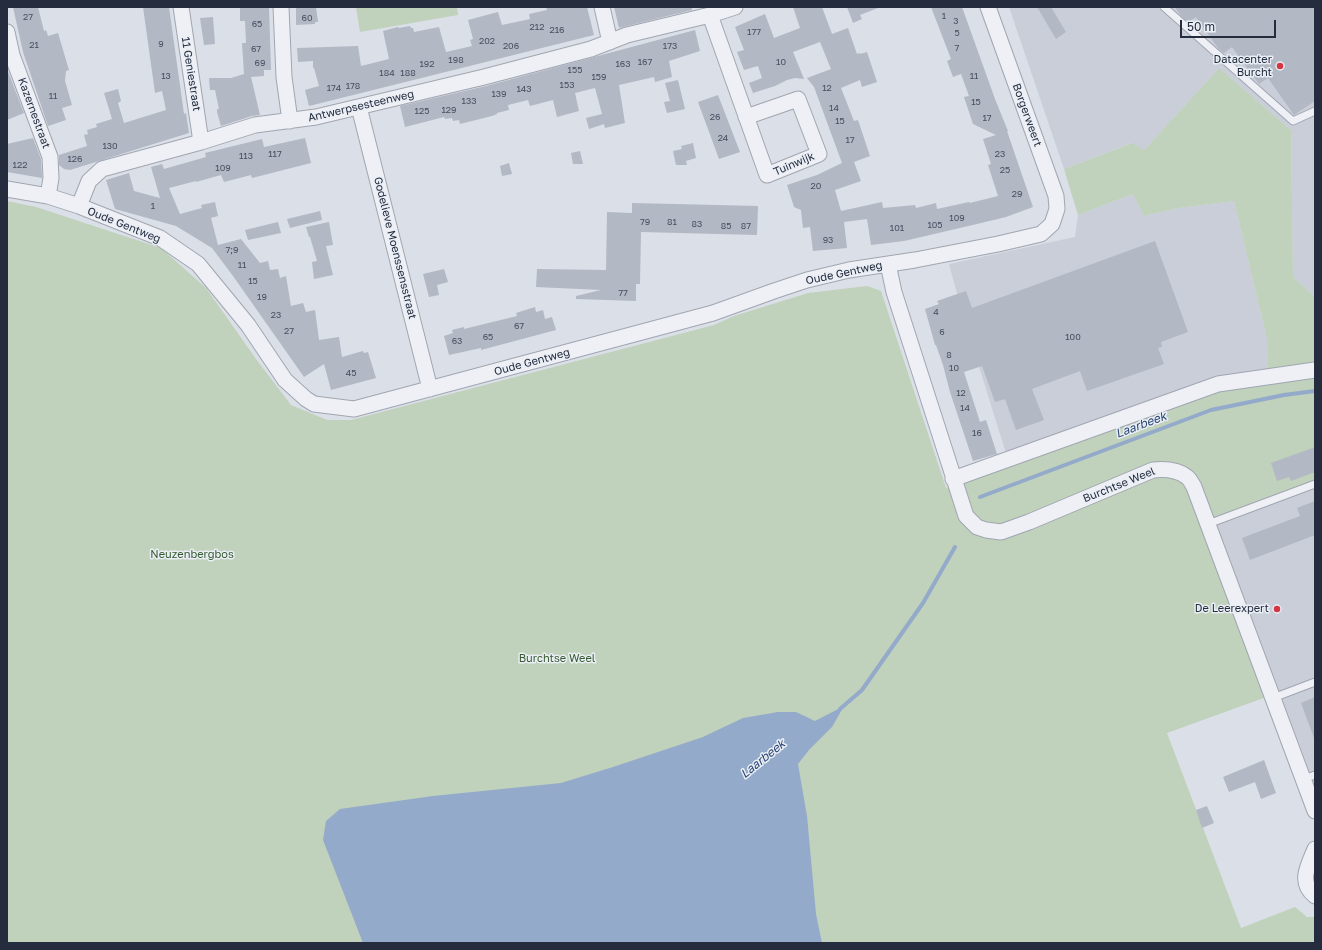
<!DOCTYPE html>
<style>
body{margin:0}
#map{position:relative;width:1322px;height:950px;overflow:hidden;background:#dbdfe7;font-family:"Golos Text",sans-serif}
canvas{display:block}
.frame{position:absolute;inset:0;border:8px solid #242c3e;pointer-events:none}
.scale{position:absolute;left:1180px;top:20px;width:96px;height:18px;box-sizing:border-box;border:2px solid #242c3e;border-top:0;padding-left:5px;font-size:12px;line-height:14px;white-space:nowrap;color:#242c3e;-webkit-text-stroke:3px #eaeef5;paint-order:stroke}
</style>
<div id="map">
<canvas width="1322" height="950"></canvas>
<div class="frame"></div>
<div class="scale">50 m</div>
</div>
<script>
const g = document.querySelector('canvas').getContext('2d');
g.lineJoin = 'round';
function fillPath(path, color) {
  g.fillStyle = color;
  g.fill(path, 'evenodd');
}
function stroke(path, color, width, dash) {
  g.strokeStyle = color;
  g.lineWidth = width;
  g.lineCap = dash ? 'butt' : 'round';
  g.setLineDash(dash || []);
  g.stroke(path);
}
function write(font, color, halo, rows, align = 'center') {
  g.font = font + ' "Golos Text",sans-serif';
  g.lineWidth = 3;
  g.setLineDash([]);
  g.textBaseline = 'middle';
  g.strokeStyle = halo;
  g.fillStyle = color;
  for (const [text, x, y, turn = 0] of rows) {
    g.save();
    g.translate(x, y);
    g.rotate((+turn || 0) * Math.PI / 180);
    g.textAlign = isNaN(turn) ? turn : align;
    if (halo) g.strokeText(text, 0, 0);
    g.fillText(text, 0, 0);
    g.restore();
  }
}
const built = new Path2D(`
 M1009 7H1315V297L1293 277 1291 130 1219 68 1144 150 1131 143 1064 169Z
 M1133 194 1144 216 1178 208 1234 201 1267 339 1268 382 1010 466 962 312 949 264 1075 237 1078 215Z
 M1315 441V811L1208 524Z`);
const green = new Path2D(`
 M356 7H457L458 15 360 32Z
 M1219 68 1291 130 1293 277 1315 297V484L1208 524 1272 695 1167 733 1241 928 1295 907 1307 917H1315V943H7V201L36 207 161 248 206 288 256 359 291 405 327 420H351L714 325 734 316 808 293 867 286 881 291 946 488 1010 466 1218 389 1268 382 1267 339 1234 201 1178 208 1144 216 1133 194 1078 215 1064 169 1132 143 1144 150Z`);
const water = new Path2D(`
 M844 706 832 727 809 750 798 764 807 816 816 914 822 943H363L323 840 326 821 340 809 433 796 561 783 613 767 703 737 743 718 778 712H796L815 721Z`);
const stream = new Path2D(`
 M980 497 1211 410 1284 395 1315 391
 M840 709 862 690 923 603 955 547`);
const building = new Path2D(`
 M13 7H38L44 31 46 30 48 36 58 33 69 70 66 71 65 81 72 105 62 108 66 120 48 126 23 52Z
 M143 7H169L184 114 186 113 189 133 70 170 64 169 59 165V155L87 146 84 135 88 134 87 130 97 127 96 124 112 119 104 93 118 89 121 101 118 103 124 123 166 110 162 91 155 93Z
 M243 7H269L271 70H264V76L251 77 260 115 252 116 221 126 217 112V109H219L215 90H210L209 78H231L244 74 242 43H246L245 21H240V8Z
 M296 7H316L318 22H315V24L296 25Z
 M546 7H587L594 35 309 106 305 90 319 86 314 68H313V61L298 62 297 48 358 46 361 66 389 59 383 31 398 27 399 28 410 26 411 28H413L414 32 439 27 446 52 472 46 470 40 473 39 468 20 498 12 502 25 530 19 529 14 547 10Z
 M614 7H692V10L619 28Z
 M793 7H822L832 34 848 28 857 54 860 53V54L867 52 877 82 862 87 860 80 841 88 854 121 858 120 870 156 854 162 861 181 835 190 841 211 882 202 883 208 915 205 916 208 936 203 937 209 969 202 970 203 998 196 988 165 991 164 983 139 996 135 973 124 964 97 969 96 961 74 953 77 947 61 951 59 931 7H962L995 99 1008 131H1007L1033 207 1006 217 977 224 904 241 871 245 867 219 844 222 847 248 813 251 810 227 803 228 801 210 794 207 787 185 817 175 842 163 814 87 807 78 831 69 820 42 793 52 804 79 795 78 787 80 775 86 753 93 749 83 762 78 758 66 744 70 737 52 744 50 735 27 765 14 774 38 800 28Z
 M847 7H878V8L860 15 862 19 853 23Z
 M1037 7H1051L1066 32 1056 39Z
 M1175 7H1315V101L1294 115 1268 78 1259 84 1232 47 1224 53 1218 48 1196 17 1188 22 1181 16Z
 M213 17 215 44 204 45 200 18Z
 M695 30 700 51 669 61 672 77 655 82 654 77 619 85 625 123 605 128 604 124 589 129 586 118 602 114 595 88 575 93 579 111 557 117 553 100 530 106 528 100 508 105 509 110 497 113V114L492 116 460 124 459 120 453 121 452 118 445 119 444 117 405 127 400 106 486 86Z
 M7 69 24 113 7 120Z
 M678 80 685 109 667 113 664 102 670 101 665 83Z
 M718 95 740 152 719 159 698 102Z
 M33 138 41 159 42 178 7 172V144Z
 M305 138 311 163 252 178 251 175 224 182 221 175 196 182V181L169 188 180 214 202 208 201 205 215 202 218 216 211 218 218 245 241 239 260 263 268 261 270 270 278 269 280 278 286 276 291 306 303 303 306 312 315 310 319 340 339 337 342 357 363 351 364 353 368 352 376 378 331 390 324 364 304 377 233 276 212 248 176 226 115 209 106 180 129 173 134 191 160 198 151 167 162 164 164 169 206 157 205 153 262 139 264 147Z
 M693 143 696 158 686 161 687 165H676L673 151 682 149 681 146Z
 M580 151 583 164H573L571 153Z
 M509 163 512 174 502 176 500 166Z
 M632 203 758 206 757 235 641 232 640 284H636V301L576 299V296L601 290 536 287 537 269 606 270 607 212 632 213Z
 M320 211 322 220 290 228 287 219Z
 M278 222 281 233 248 240 245 230Z
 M329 222 333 245 326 246 333 275 314 279 312 262 317 261 310 237H309L306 227Z
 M1155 241 1188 332 1161 342 1162 347 1158 348 1164 364 1087 391 1080 371 1032 389 1044 420 1016 430 1005 399 995 402 982 366 964 372 980 422 986 420 997 454 973 461 950 392 943 365 936 345H935L925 309 939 304 937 301 966 291 972 308Z
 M444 269 448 282 437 285 439 295 429 297 423 274Z
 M535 307 536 312 543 310 545 319 552 317 556 330 481 350V348L449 355 444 336 453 333 452 330 464 327V329L517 316 516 313Z
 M1315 447V472L1291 481 1289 477 1277 481 1271 463Z
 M1315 501V535L1250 560 1242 538 1300 516 1297 508Z
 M1315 697V738H1314L1301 703Z
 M1264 760 1276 793 1261 799 1255 782 1229 792 1223 777Z
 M1207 806 1214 823 1202 828 1196 810Z`);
const service = new Path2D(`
 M1164 7 1293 121 1315 111
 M1208 524 1315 484
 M1273 698 1315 682
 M1303 779 1315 775`);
const minor = new Path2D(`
 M181 7 201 142
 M281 7 284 77 290 121
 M602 7 610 42
 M710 15 767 175 819 154 798 99 746 117
 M7 32 12 55 50 157 51 178 48 196
 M359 107 430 389
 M7 189 48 196 79 206 160 238 198 264 248 325 285 380 306 399 314 404 354 409 713 313 774 291 807 280 849 270 915 260 998 244 1041 234 1052 224 1057 209 1056 196 988 7
 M79 206 89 181 102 169 201 142 255 125 316 117 484 77 591 49 627 35 710 15 735 7
 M888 264 894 292 966 516 977 527 986 530 1001 532 1029 522 1153 470C1164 469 1177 469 1187 477 1190 479 1192 484 1194 487L1315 811
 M953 479 1218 384 1315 370
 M1315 849C1308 866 1298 882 1315 896`);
const markers = [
 [1280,66,4,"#d63642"],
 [1277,609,4,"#d63642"]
];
const numberNames = [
 ["1",944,16],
 ["27",28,17],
 ["60",307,18],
 ["3",956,21],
 ["65",257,24],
 ["212",537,27],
 ["216",557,30],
 ["177",754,32],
 ["5",957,33],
 ["202",487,41],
 ["9",161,44],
 ["21",34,45],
 ["206",511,46],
 ["173",670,46],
 ["7",957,48],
 ["67",256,49],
 ["198",456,60],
 ["167",645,62],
 ["10",781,62],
 ["69",260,63],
 ["192",427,64],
 ["163",623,64],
 ["155",575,70],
 ["184",387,73],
 ["188",408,73],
 ["13",166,76],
 ["11",974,76],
 ["159",599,77],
 ["153",567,85],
 ["178",353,86],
 ["174",334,88],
 ["12",827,88],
 ["143",524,89],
 ["139",499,94],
 ["11",53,96],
 ["133",469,101],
 ["15",976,102],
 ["14",834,108],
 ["129",449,110],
 ["125",422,111],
 ["26",715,117],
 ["17",987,118],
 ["15",840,121],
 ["24",723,138],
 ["17",850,140],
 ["130",110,146],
 ["117",275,154],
 ["23",1000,154],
 ["113",246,156],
 ["126",75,159],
 ["122",20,165],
 ["109",223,168],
 ["25",1005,170],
 ["20",816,186],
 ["29",1017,194],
 ["1",153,206],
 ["109",957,218],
 ["79",645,222],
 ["81",672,222],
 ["83",697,224],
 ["105",935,225],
 ["85",726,226],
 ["87",746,226],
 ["101",897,228],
 ["93",828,240],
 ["7;9",232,250],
 ["11",242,265],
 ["15",253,281],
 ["77",623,293],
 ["19",262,297],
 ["4",936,312],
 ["23",276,315],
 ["67",519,326],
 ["27",289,331],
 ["6",942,332],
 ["65",488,337],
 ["100",1073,337],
 ["63",457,341],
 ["8",949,355],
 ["10",954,368],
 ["45",351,373],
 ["12",961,393],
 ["14",965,408],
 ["16",977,433]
];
const poiNames = [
 ["Datacenter",1272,60],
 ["Burcht",1272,73],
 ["De Leerexpert",1269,609]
];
const streetNames = [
 ["11 Geniestraat",191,74,81],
 ["Antwerpsesteenweg",361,106,-13],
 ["Kazernestraat",34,113,70],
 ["Borgerweert",1027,115,70],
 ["Tuinwijk",794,164,-23],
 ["Oude Gentweg",124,225,22],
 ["Godelieve Moenssensstraat",395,248,76],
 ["Oude Gentweg",844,273,-12],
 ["Oude Gentweg",532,362,-15],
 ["Burchtse Weel",1119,485,-22]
];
const parkNames = [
 ["Neuzenbergbos",192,555],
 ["Burchtse Weel",557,659]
];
const waterNames = [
 ["Laarbeek",1141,425,-21],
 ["Laarbeek",763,759,-39]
];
fillPath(built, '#c9ced9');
fillPath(green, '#c0d1bc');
fillPath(water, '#93aaca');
stroke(stream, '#93aaca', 4);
fillPath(building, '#b2b8c4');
stroke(service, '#a0a6b1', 9);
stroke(minor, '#a0a6b1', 17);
stroke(service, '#eef0f5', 7);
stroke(minor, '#eef0f5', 15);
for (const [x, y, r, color] of markers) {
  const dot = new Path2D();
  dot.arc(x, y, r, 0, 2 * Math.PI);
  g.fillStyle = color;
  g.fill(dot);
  stroke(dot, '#eaeef5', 1.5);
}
write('9px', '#484f60', null, numberNames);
write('11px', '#242c3e', '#eaeef5', poiNames, 'right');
write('11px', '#242c3e', '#eaeef5', streetNames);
write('11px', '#365a31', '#eaeef5', parkNames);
write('italic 12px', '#2c4774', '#eaeef5', waterNames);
</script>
